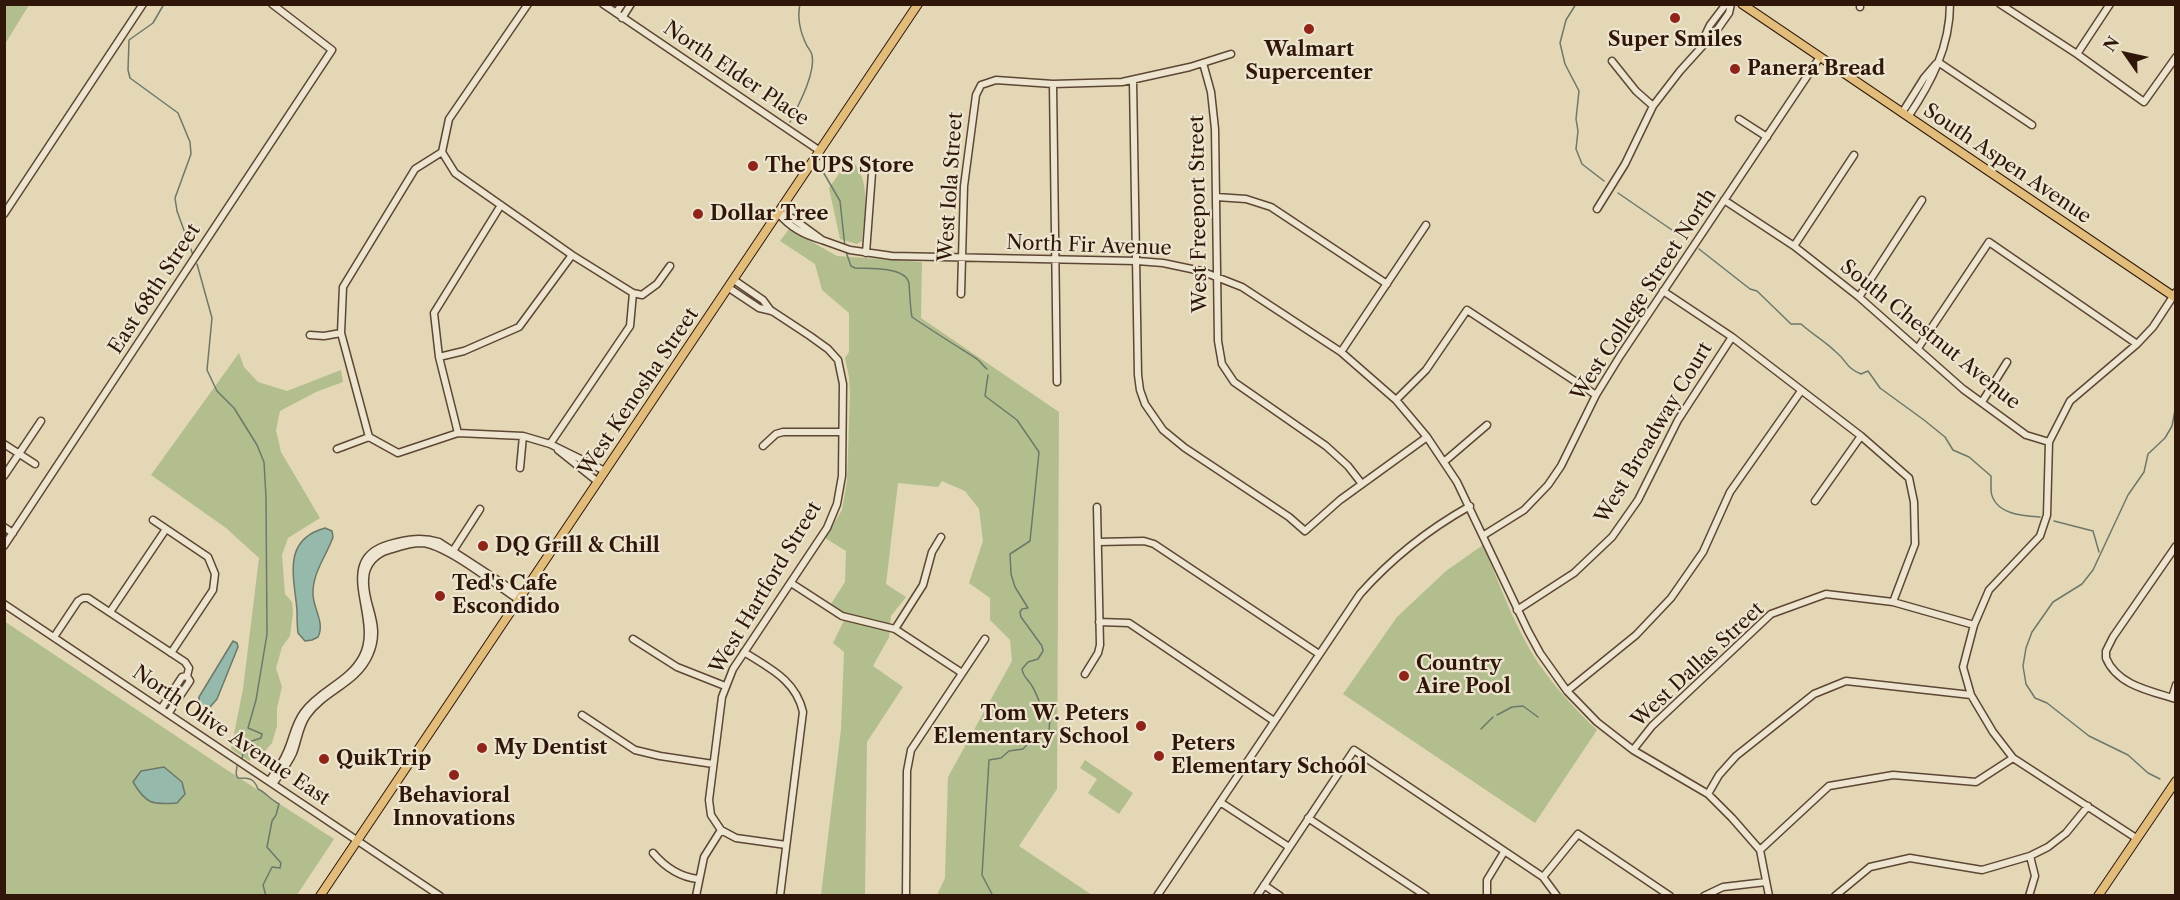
<!DOCTYPE html>
<style>
body{margin:0}
#map{position:relative;width:2180px;height:900px;overflow:hidden;background:#e3d7b5;font-family:"Libre Caslon Text",serif}
canvas{display:block}
.frame{position:absolute;inset:0;border:6px solid #301608;pointer-events:none}
.north{position:absolute;left:2096px;top:24px;width:60px;height:60px;-webkit-text-stroke:4px #ede5cf;paint-order:stroke;rotate:304deg;font-size:16px;font-weight:700;line-height:24px;text-align:center;color:#301608}
.north::after{content:'';display:block;margin:auto;width:21px;height:27px;background:#301608;clip-path:polygon(50% 0,100% 100%,50% 72%,0 100%)}
</style>
<div id="map">
<canvas width="2180" height="900"></canvas>
<div class="frame"></div>
<div class="north">N</div>
</div>
<script>
const g = document.querySelector('canvas').getContext('2d');
g.lineJoin = 'round';
function fillPath(path, color) {
  g.fillStyle = color;
  g.fill(path, 'evenodd');
}
function stroke(path, color, width, dash) {
  g.strokeStyle = color;
  g.lineWidth = width;
  g.lineCap = dash ? 'butt' : 'round';
  g.setLineDash(dash || []);
  g.stroke(path);
}
function write(font, color, halo, rows, align = 'center') {
  g.font = font + ' "Libre Caslon Text",serif';
  g.lineWidth = 4.5;
  g.setLineDash([]);
  g.textBaseline = 'middle';
  g.strokeStyle = halo;
  g.fillStyle = color;
  for (const [text, x, y, turn = 0] of rows) {
    g.save();
    g.translate(x, y);
    g.rotate((+turn || 0) * Math.PI / 180);
    g.textAlign = isNaN(turn) ? turn : align;
    if (halo) g.strokeText(text, 0, 0);
    g.fillText(text, 0, 0);
    g.restore();
  }
}
const green = new Path2D(`
 M5 4 29 5 5 44 4 5Z
 M853 162C872 183 864 214 862 241L857 244 840 239 829 188 845 165Z
 M789 229 837 256 922 262 921 318 1059 412 1057 789 1019 846 1092 895H937L945 878 948 777 1012 661 1010 640 990 620V598L969 583 983 541 979 509 965 491 942 481 938 487 898 483 886 584 906 597 891 616 889 637 873 666 903 687 867 742 865 895H821L841 729 844 652 833 643 847 614 831 604 845 582 846 551 825 538 842 510 847 481 850 393 849 377 845 358 849 352V313L822 290 815 264 780 241Z
 M239 353 244 367 258 382 287 391 341 370 343 382 316 392 280 411 276 430 281 452 320 518 288 538 282 555 285 594 292 602 293 613 290 636 282 647 276 668 282 687 277 708V726L272 743 265 751 255 753 249 761 231 749 243 689 259 558 226 528 151 475Z
 M1483 545C1501 587 1517 634 1544 671 1560 693 1578 712 1597 730L1535 823 1343 694 1397 617 1446 571Z
 M4 621 224 768 334 839 297 895H5Z
 M1085 760 1133 793 1119 814 1088 793 1097 779 1080 768Z`);
const water = new Path2D(`
 M325 528 332 531 333 537C326 557 312 573 313 595 314 610 325 623 318 637L312 640 305 641 298 633C297 625 297 617 297 610 294 576 282 540 325 528Z
 M233 641 237 643 238 647 217 699 210 707 202 706 199 703V697Z
 M164 767 182 782 185 794 177 803C152 805 146 804 133 782L141 771Z`);
const stream = new Path2D(`
 M164 4 153 23 129 40 128 70 130 78 178 113 190 142 191 154 175 198 177 211 193 255
 M1576 4 1566 20 1560 43 1565 64 1579 91 1576 119 1578 131 1576 149 1582 164 1604 181
 M790 122C798 106 816 73 812 55 811 51 809 49 807 46 801 34 797 18 800 4
 M822 170 840 201 845 247
 M1618 193 1688 241
 M1699 249 1750 289 1757 291 1791 324H1801C1812 334 1825 341 1836 352 1848 362 1845 367 1861 374L1868 371 1880 388 1924 420 1945 437 1953 450 1969 457 1991 476C1991 480 1991 486 1991 491 1994 514 2022 516 2040 517
 M846 252 851 266 855 268C869 269 907 266 909 284 910 295 910 307 912 317 934 332 955 345 977 359 981 362 983 366 987 369
 M197 264 212 318 207 370 217 391 234 408 257 445 264 462 266 497 267 634 256 700 248 728 262 734 261 738 246 743 242 758
 M988 375 985 396 1017 420 1039 452 1030 541 1010 554 1011 574 1015 587 1028 608 1022 609 1020 612 1021 617 1042 646 1043 651 1038 659 1028 662 1022 669C1023 677 1028 679 1032 686 1039 697 1039 708 1050 716L1049 732 1036 735 1023 749 1009 751 1001 758 989 760 982 875 993 896
 M2054 521 2093 531 2099 552
 M1497 715 1512 707 1523 706 1538 717
 M1481 729 1493 717
 M237 766 236 774 238 778C249 778 254 778 258 789 266 793 270 799 279 804L276 815 272 821 267 847 281 863 280 868 272 867 263 885 266 896
 M2160 779 2148 773 2128 755 2089 736 2047 703 2035 698 2026 684 2023 666 2026 648 2032 632 2053 602 2082 584 2093 570 2128 495 2144 472 2148 454 2165 438 2172 426 2176 405`);
const minor = new Path2D(`
 M528 4 449 119 442 152 415 169 343 287 341 333 369 437 398 453 458 433 523 436 550 444 605 471
 M603 4 820 151
 M2000 4 2077 54 2144 102 2176 57
 M1860 7V4
 M616 13 622 4
 M622 18 631 4
 M1700 46 1710 25 1726 4
 M2077 54 2110 4
 M1612 61 1636 91 1653 106
 M1938 62 2032 125
 M1203 63 1211 92 1215 129 1218 341 1222 364 1234 382 1326 446 1348 466 1362 484
 M1133 81 1138 375 1140 390 1145 404 1163 430 1185 448 1289 517 1305 531 1340 500 1427 437
 M1053 84 1057 382
 M1902 113 1924 78 1936 64
 M1908 117C1931 83 1950 47 1950 4
 M1739 119 1767 137
 M442 152 455 173 572 255 633 293
 M1216 197 1246 199 1271 207 1387 284
 M1724 200 1794 246 1859 297 1963 389 2026 435 2049 442
 M1597 209 1625 164 1653 106 1680 71 1717 30 1729 13 1731 4
 M778 213 792 218 822 240C804 235 791 228 778 213Z
 M4 214 143 4
 M822 240 850 250 892 256 1137 261 1163 263 1201 271 1242 287 1341 352 1396 400 1427 437 1457 482 1528 631 1540 653 1567 691 1597 722 1633 750 1708 794 1732 818 1760 850 1769 896
 M1794 246 1854 155
 M866 253 872 173
 M734 280 763 300 771 311
 M1663 291 1732 337 1861 436 1909 478 1914 502 1915 544 1893 602
 M961 294 964 186 976 95 981 85 996 80 1053 84 1122 82 1190 67 1231 54
 M1859 297 1922 200
 M310 335 324 336 341 333
 M1918 348 1989 242 2137 344
 M1341 352 1426 225
 M439 357 464 351 519 327 572 255
 M1396 400 1426 370 1467 310 1596 395
 M1982 402 2007 362
 M458 433 439 357 434 313 501 205
 M4 444 35 464
 M550 444 630 326 633 293 642 295 657 284 670 266
 M763 446 776 434 783 432H841
 M337 449 369 437
 M558 450 598 482
 M1445 461 1487 425
 M520 468 523 436
 M4 476 41 421
 M1815 501 1861 436
 M153 520 208 557 215 574 213 590 171 653
 M4 527 13 533
 M1484 535 1524 510 1548 485 1561 466 1596 395 1620 356 1820 57
 M1098 542 1144 541 1154 544 1319 654
 M4 546 332 50 272 4
 M2176 546 2113 637 2106 651V658C2117 685 2150 691 2176 699
 M451 554 480 509
 M791 583 842 616 895 629 962 673
 M4 604 440 896
 M1517 610 1574 573 1612 537 1638 500 1678 420 1732 337
 M110 612 166 529
 M1099 622 1129 623 1274 721
 M895 629 923 585 932 552 941 537
 M54 637 78 601 83 598H88L185 662 189 668 187 676
 M633 639 677 667 725 686
 M744 652C769 668 796 680 803 712L780 896
 M1085 674 1098 653 1100 645 1097 507
 M1567 691 1636 635 1671 598 1703 552 1730 492 1801 391
 M2172 698 2176 685
 M161 709 182 677 187 676 190 681 168 714
 M582 715 635 750 660 756 713 764
 M1633 750 1652 726 1771 614 1826 594 1893 602 1974 625
 M269 781C275 772 282 764 286 754 293 740 294 725 304 712 321 689 350 682 363 656 383 617 332 560 390 544 408 539 422 537 439 542L522 596
 M273 784C280 774 288 764 293 753 298 740 299 726 307 715 325 690 356 684 369 655 383 624 363 606 365 579 365 565 376 553 389 550 399 547 410 543 421 543 446 544 496 585 519 600
 M1708 794 1719 775 1736 756 1814 694 1846 681 1971 695
 M1220 802 1289 847
 M1308 818 1426 896
 M721 830 736 838 786 845
 M2136 838 2013 758 1993 732 1971 695 1963 667 1974 625 1989 590 2040 536 2047 515 2049 442 2070 401 2137 344 2153 327 2176 292
 M1760 850 1829 786 1893 775 1976 782 2013 758
 M653 853C665 867 679 877 698 879
 M1543 877 1578 834 1670 896
 M1264 885 1280 896
 M696 896 704 857 721 830 711 815 709 800 722 697 733 669 827 528 837 504 842 476 843 384 838 360 828 349 810 336 772 311 759 308 729 288
 M906 896 907 771 911 750 985 639
 M1157 896 1360 594C1391 559 1429 529 1470 506
 M1257 896 1354 750 1543 877 1557 896
 M1487 896V880L1504 852
 M1704 896 1723 887 1766 882
 M1835 896 1870 867 1910 858 1982 870 2030 856 2048 847 2066 833 2088 806
 M2029 896 2035 876 2030 856`);
const major = new Path2D(`
 M1742 4 2176 298
 M320 896 918 4
 M2098 896 2176 781`);
const markers = [
 [1675,18,6,"#8f2418"],
 [1309,29,6,"#8f2418"],
 [1735,69,6,"#8f2418"],
 [753,166,6,"#8f2418"],
 [698,214,6,"#8f2418"],
 [483,546,6,"#8f2418"],
 [440,596,6,"#8f2418"],
 [1404,676,6,"#8f2418"],
 [1141,726,6,"#8f2418"],
 [482,748,6,"#8f2418"],
 [1159,756,6,"#8f2418"],
 [324,759,6,"#8f2418"],
 [454,775,6,"#8f2418"]
];
const poiNames = [
 ["Super Smiles",1675,40,"center"],
 ["Walmart",1309,50,"center"],
 ["Supercenter",1309,73,"center"],
 ["Panera Bread",1747,69],
 ["The UPS Store",765,166],
 ["Dollar Tree",710,214],
 ["DQ Grill & Chill",495,546],
 ["Ted's Cafe",452,584],
 ["Escondido",452,607],
 ["Country",1416,664],
 ["Aire Pool",1416,687],
 ["Tom W. Peters",1129,714,"right"],
 ["Elementary School",1129,737,"right"],
 ["Peters",1171,744],
 ["Elementary School",1171,767],
 ["My Dentist",494,748],
 ["QuikTrip",336,759],
 ["Behavioral",454,796,"center"],
 ["Innovations",454,819,"center"]
];
const streetNames = [
 ["North Elder Place",736,74,34],
 ["South Aspen Avenue",2007,164,34],
 ["West Iola Street",951,187,-86],
 ["West Freeport Street",1199,214,-91],
 ["North Fir Avenue",1089,246,2],
 ["East 68th Street",155,289,-57],
 ["West College Street North",1644,295,-57],
 ["South Chestnut Avenue",1930,335,39],
 ["West Kenosha Street",639,392,-56],
 ["West Broadway Court",1654,433,-59],
 ["West Hartford Street",766,588,-59],
 ["West Dallas Street",1698,665,-43],
 ["North Olive Avenue East",231,736,34]
];
fillPath(green, '#b3be8e');
fillPath(water, '#95baab');
stroke(water, '#6d786a', 1.5);
stroke(stream, '#6d786a', 1.5);
stroke(minor, '#5d4633', 9);
stroke(major, '#301608', 10);
stroke(minor, '#ede5cf', 6);
stroke(major, '#e2bc7a', 8);
for (const [x, y, r, color] of markers) {
  const dot = new Path2D();
  dot.arc(x, y, r, 0, 2 * Math.PI);
  g.fillStyle = color;
  g.fill(dot);
  stroke(dot, '#ede5cf', 2);
}
write('bold 20px', '#301608', '#ede5cf', poiNames, 'left');
write('20px', '#301608', '#ede5cf', streetNames);
</script>
